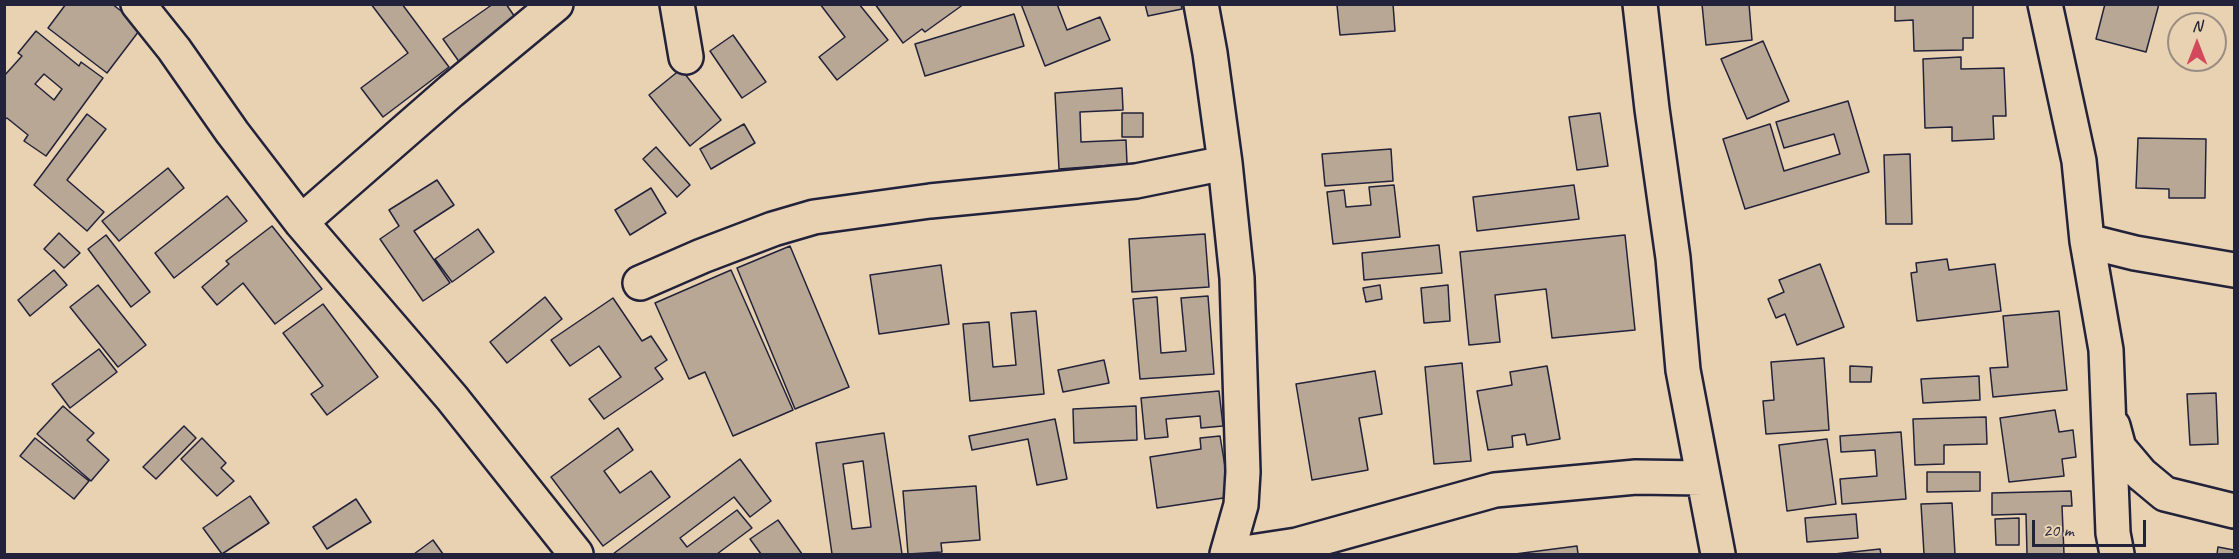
<!DOCTYPE html>
<style>
body{margin:0}
#map{position:relative;width:2239px;height:559px;overflow:hidden;background:#e9d2b2;font-family:Caveat,sans-serif}
canvas{display:block}
.frame{position:absolute;inset:0;border:6px solid #22223b;pointer-events:none}
.north{position:absolute;left:2167px;top:12px;width:60px;height:60px;box-sizing:border-box;background:#e9d2b2;border:2px solid #998c82;border-radius:50%;rotate:0deg;font-size:16px;font-weight:700;line-height:24px;text-align:center;color:#22223b}
.north::after{content:'';display:block;margin:auto;width:21px;height:27px;background:#d1495b;clip-path:polygon(50% 0,100% 100%,50% 72%,0 100%)}
.scale{position:absolute;left:2032px;top:520px;width:114px;height:27px;box-sizing:border-box;border:3px solid #22223b;border-top:0;padding-left:8px;font-size:18px;line-height:21px;white-space:nowrap;color:#22223b;-webkit-text-stroke:4px #e9d2b2;paint-order:stroke}
</style>
<div id="map">
<canvas width="2239" height="559"></canvas>
<div class="frame"></div>
<div class="north">N</div>
<div class="scale">20 m</div>
</div>
<script>
const g = document.querySelector('canvas').getContext('2d');
g.lineJoin = 'round';
function fillPath(path, color) {
  g.fillStyle = color;
  g.fill(path, 'evenodd');
}
function stroke(path, color, width, dash) {
  g.strokeStyle = color;
  g.lineWidth = width;
  g.lineCap = dash ? 'butt' : 'round';
  g.setLineDash(dash || []);
  g.stroke(path);
}
const building = new Path2D(`
 M66 4H112L142 27 107 73 48 28Z
 M371 4H402L449 67 383 117 361 88 408 53Z
 M493 4H506L519 23 460 63 443 39Z
 M820 4H859L888 40 837 80 819 57 845 37Z
 M875 4H964L925 32 922 29 903 43Z
 M1021 4H1057L1067 30 1100 17 1110 40 1045 66Z
 M1145 4H1181L1182 9 1148 16Z
 M1393 4 1395 31 1340 35 1337 5Z
 M1702 4H1749L1752 40 1706 45Z
 M1895 4H1973V38H1963V50L1914 51 1913 20 1895 21Z
 M2105 4H2159L2146 52 2096 39Z
 M1014 14 1024 46 925 76 915 44Z
 M36 31 79 66 81 62 103 78 46 156 24 141 28 135 7 118 4 120V76L22 56 18 53ZM44 74 62 89 54 100 35 84Z
 M733 35 766 82 742 98 710 51Z
 M1763 41 1789 101 1747 119 1721 59Z
 M1961 57V69L2004 68 2006 116H1993L1994 139 1952 141V127L1925 128 1923 59Z
 M681 69 721 120 690 146 649 95Z
 M1122 88 1123 110 1080 112 1081 142 1126 140 1127 164 1059 169 1055 93Z
 M1848 101 1869 172 1745 209 1723 139 1770 124 1784 171 1840 154 1834 134 1784 148 1776 122Z
 M1122 113H1143V137H1122Z
 M1600 113 1608 166 1577 170 1569 117Z
 M87 114 106 129 67 180 104 212 87 231 34 185Z
 M744 124 755 143 711 169 700 149Z
 M2138 138 2206 139 2205 198H2169V189L2136 188Z
 M656 147 690 185 677 197 643 159Z
 M1391 149 1393 181 1325 186 1322 154Z
 M1910 154 1912 224H1886L1884 155Z
 M168 168 184 188 119 241 102 221Z
 M437 180 454 205 414 231 450 283 423 301 380 239 399 226 389 210Z
 M1394 185 1400 237 1333 244 1327 192 1344 190 1346 207 1371 205 1369 187Z
 M1574 185 1579 219 1477 231 1473 197Z
 M651 188 666 213 630 235 615 210Z
 M227 196 247 221 174 278 155 253Z
 M272 226 322 289 275 324 243 283 217 305 202 287 229 264 226 261Z
 M478 229 494 252 452 282 435 259Z
 M59 233 80 253 64 268 44 249Z
 M1205 234 1209 287 1132 292 1129 239Z
 M106 235 150 292 131 307 88 249Z
 M1625 235 1635 330 1552 338 1546 289 1495 295 1500 342 1469 345 1460 252Z
 M1439 245 1442 273 1364 280 1362 253Z
 M790 246 849 387 795 409 737 268Z
 M1947 259 1949 270 1995 264 2001 311 1917 321 1911 273 1917 272 1916 263Z
 M1820 264 1844 327 1797 345 1785 314 1776 318 1768 299 1784 292 1779 280Z
 M941 265 949 324 879 334 870 275Z
 M54 270 67 285 30 316 18 300Z
 M731 270 793 410 733 436 705 372 689 379 655 303Z
 M98 285 146 345 118 367 70 307Z
 M1380 285 1382 299 1366 302 1363 288Z
 M1448 285 1450 321 1424 323 1421 288Z
 M1208 296 1214 374 1140 379 1133 299 1157 297 1161 353 1186 351 1181 298Z
 M545 297 562 319 507 363 490 342Z
 M613 298 642 341 651 336 667 360 655 368 663 379 604 419 589 399 621 377 599 346 570 366 551 340Z
 M323 304 378 377 327 415 311 394 323 386 283 333Z
 M1036 311 1044 394 970 401 963 324 989 322 993 367 1016 365 1011 313Z
 M2059 311 2067 390 1993 397 1990 368 2008 367 2003 316Z
 M99 349 117 372 70 408 52 384Z
 M1824 358 1829 430 1766 434 1763 401 1774 400 1771 362Z
 M1104 360 1109 383 1063 392 1058 370Z
 M1462 363 1471 461 1434 464 1425 367Z
 M1547 366 1560 439 1527 445 1525 434 1512 436 1513 447 1488 450 1477 391 1512 385 1510 372Z
 M1850 366 1872 367 1871 382H1850Z
 M1375 371 1382 414 1359 418 1368 470 1312 480 1296 384Z
 M1979 376 1980 400 1923 403 1921 379Z
 M1219 391 1223 426 1201 428 1200 416 1166 419 1168 437 1145 439 1141 398Z
 M2216 393 2218 444 2190 445 2187 394Z
 M63 406 94 433 87 440 109 460 91 481 37 434Z
 M1136 406 1137 440 1074 443 1073 409Z
 M2055 410 2059 432 2073 430 2076 457 2062 459 2064 476 2009 482 2000 418Z
 M1986 417 1987 444 1944 445V464L1915 465 1913 419Z
 M1055 419 1067 479 1037 485 1028 439 972 450 969 436Z
 M184 426 196 438 156 479 143 467Z
 M618 428 633 450 604 471 620 493 651 471 670 497 603 546 551 477Z
 M1901 432 1906 499 1842 504 1840 479 1877 476 1875 450 1841 452 1840 436Z
 M884 433 902 554H832L816 443ZM863 461 871 527 852 529 843 464Z
 M1220 436 1230 497 1157 508 1150 457 1201 449 1200 438Z
 M35 438 89 481 74 499 20 456Z
 M202 438 226 463 221 468 234 481 217 496 181 459Z
 M1827 439 1836 504 1787 511 1779 445Z
 M740 459 771 501 750 517 734 497 680 538 687 547 737 510 752 528 717 554H613Z
 M1927 472H1980V491L1927 492Z
 M976 486 980 540 941 543 942 552 908 554 903 491Z
 M2071 491 2072 506H2062L2064 554H2027L2026 514 1992 515V493Z
 M250 496 269 523 222 554 203 528Z
 M356 499 371 522 327 549 313 527Z
 M1952 503 1955 554H1924L1921 504Z
 M1856 514 1858 538 1807 542 1805 518Z
 M2019 518V545H1996L1995 519Z
 M778 520 802 554H761L750 539Z
 M433 540 443 554H414Z
 M1577 546 1578 554H1515Z
 M2218 547 2234 550V554H2217Z
 M1880 549 1881 554H1834Z`);
const street = new Path2D(`
 M138 4 174 49 232 132 301 222 452 398 576 554
 M677 4 686 57
 M1201 4 1210 53 1225 163 1237 278 1243 472 1241 505 1227 554
 M1640 4 1652 109 1673 258 1683 370 1718 554
 M2045 4 2079 161 2087 241 2106 350 2113 533 2117 554
 M301 222 451 91 556 4
 M2087 241 2135 253 2234 270
 M640 283 702 256 773 229 814 217 930 201 1136 181 1225 163
 M2113 426 2119 448 2141 474 2165 494 2234 511
 M1238 554 1297 545 1495 490 1636 477 1703 478`);
fillPath(building, '#b7a794');
stroke(building, '#22223b', 1.5);
stroke(street, '#22223b', 38);
stroke(street, '#e9d2b2', 33);
</script>
